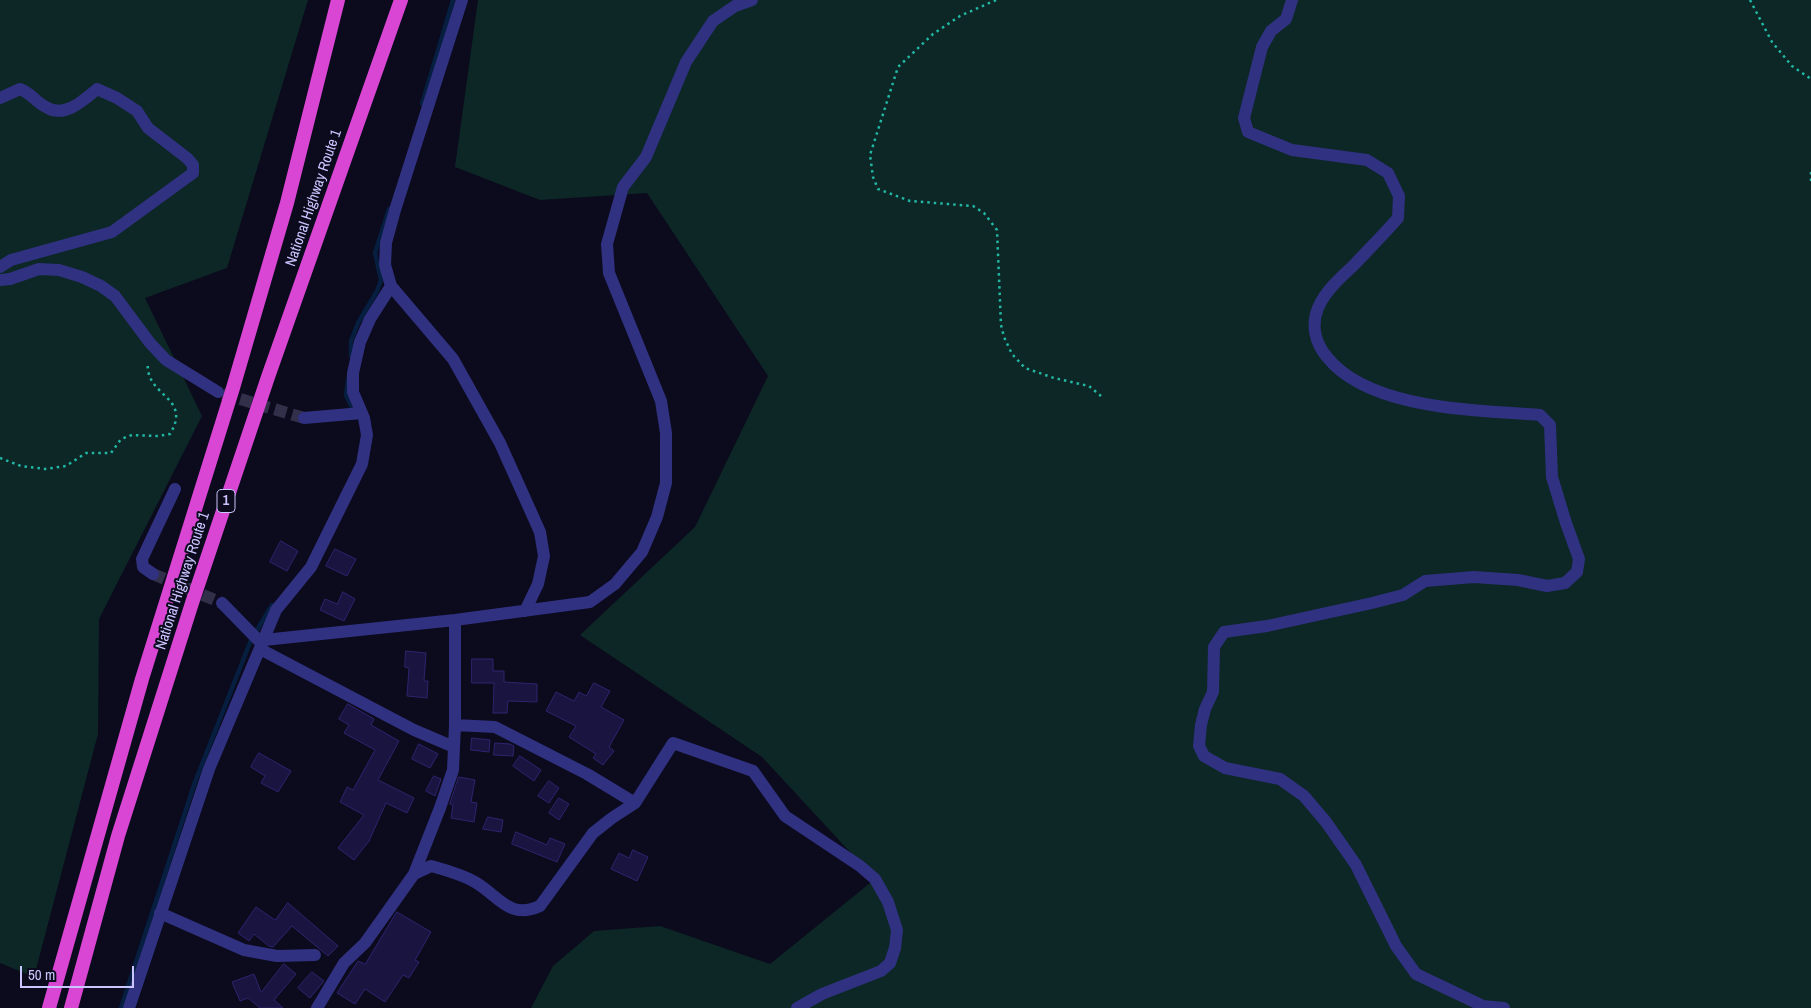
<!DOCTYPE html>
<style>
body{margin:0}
#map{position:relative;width:1811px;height:1008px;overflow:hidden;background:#0c0a1d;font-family:"Archivo Narrow",sans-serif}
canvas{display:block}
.scale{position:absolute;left:20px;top:966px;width:114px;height:22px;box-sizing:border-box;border:2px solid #c9c5ff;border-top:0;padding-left:6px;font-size:15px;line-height:18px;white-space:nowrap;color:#c9c5ff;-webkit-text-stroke:4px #0c0a1d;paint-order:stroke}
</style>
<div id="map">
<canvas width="1811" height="1008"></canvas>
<div class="scale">50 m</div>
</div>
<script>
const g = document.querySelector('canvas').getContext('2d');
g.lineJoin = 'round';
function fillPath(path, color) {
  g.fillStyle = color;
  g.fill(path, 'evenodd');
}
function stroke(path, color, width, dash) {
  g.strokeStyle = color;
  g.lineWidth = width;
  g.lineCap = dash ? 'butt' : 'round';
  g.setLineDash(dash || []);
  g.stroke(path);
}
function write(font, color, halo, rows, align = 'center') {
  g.font = font + ' "Archivo Narrow",sans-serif';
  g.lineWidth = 4;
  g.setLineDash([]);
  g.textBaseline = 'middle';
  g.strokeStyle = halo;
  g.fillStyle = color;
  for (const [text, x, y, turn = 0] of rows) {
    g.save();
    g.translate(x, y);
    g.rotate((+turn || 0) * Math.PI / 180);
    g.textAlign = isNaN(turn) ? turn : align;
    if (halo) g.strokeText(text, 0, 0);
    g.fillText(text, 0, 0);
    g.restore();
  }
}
const green = new Path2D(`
 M0 0H308L227 268 145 298 202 416 99 619 98 734 34 977 0 963Z
 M478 0H1811V1008H531L553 966 594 931 660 926 770 964 875 879 762 757 580 635 695 527 768 376 647 193 540 200 455 167Z`);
const stream = new Path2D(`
 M422 104 453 0
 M351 356V341L358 323 377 291 381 280 375 253 389 209
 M348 379 346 395 354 412
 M121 1008 195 782 251 640 272 605`);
const building = new Path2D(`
 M281 541 298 551 287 571 270 562Z
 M335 549 356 559 347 576 326 566Z
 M343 592 355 599 344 621 320 610 325 599 337 604Z
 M406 651 426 653 424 681H428L427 698 407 696 409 668 405 667Z
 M472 659H493V671H504V682L537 684V702L508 701 507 713H493L494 683H472Z
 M594 683 610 691 601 707 624 720 609 747 614 751 603 765 593 758 596 754 569 737 576 726 546 711 556 692 574 701 579 692 586 696Z
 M348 704 374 719 371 725 399 741 378 780 414 798 407 813 386 803 369 841 354 860 338 848 364 815 340 802 347 787 353 790 375 750 344 733 349 725 339 719Z
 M472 738 490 740 489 752 471 750Z
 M495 743 510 744 514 746 513 756 494 755Z
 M419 744 438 754 430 768 412 759Z
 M259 753 291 771 278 792 261 783 265 776 251 767Z
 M520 756 541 770 534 781 513 766Z
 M434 776 441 779 435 796 426 791Z
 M459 777 475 780 471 802 477 803 474 822 451 818 453 805 450 804Z
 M549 781 559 788 549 803 538 796Z
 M559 798 569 804 559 820 549 813Z
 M488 817 503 820 501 832 483 829Z
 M516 832 547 845 550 838 565 844 557 862 512 844Z
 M633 850 648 857 637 881 611 869 619 853 629 858Z
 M288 903 338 946 328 956 292 926 273 947 269 946 254 934 249 941 238 933 256 907 275 920Z
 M397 912 431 932 415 960 419 962 409 978 403 975 385 1002 365 989 355 1004 337 993 358 961 365 964Z
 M284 964 296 974 274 1000 283 1008H260L248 998 240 1001 232 982 254 974 261 992Z
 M312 972 324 981 310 998 298 988Z`);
const minorTunnel = new Path2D(`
 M223 394 304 418
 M153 574 222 603`);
const path = new Path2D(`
 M996 0 960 16 933 34 898 67 870 155 873 177 878 189 910 201 973 206 984 213 997 230 1001 325 1004 337 1012 354 1025 368 1054 378 1089 386 1101 396
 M1750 0 1772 42 1792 66 1811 79
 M1811 172V183
 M0 458 21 466 45 469 66 466 86 453H111L121 439 132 435 158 436 170 434C193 396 144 397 148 362`);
const minor = new Path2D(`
 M462 0 395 210 386 243 385 265 391 286 453 359 500 443 540 532 544 556 538 584 525 611
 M1292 0 1286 19 1271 31 1262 47 1244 118 1248 132 1292 150 1367 160 1388 173 1399 196 1398 218C1384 234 1369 249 1354 265 1341 277 1325 291 1318 308 1311 325 1315 343 1327 357 1369 410 1477 410 1540 415L1550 425 1552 477 1566 523 1579 559 1577 572 1565 583 1547 586 1518 580 1474 577 1425 581 1403 595 1372 603 1267 626 1224 632 1214 647 1213 692 1205 709 1201 725 1199 746 1204 756 1225 768 1280 779 1304 796 1326 822 1356 865 1396 946 1416 974 1483 1006 1504 1008
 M0 98 20 89C31 93 36 102 46 107 64 119 84 100 97 89L117 98 137 111 148 128 187 158 193 165V173L112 232 11 260 0 267
 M0 280 10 279 39 269 59 270 82 277 101 286 115 296 150 343 166 360 218 392
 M304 418 362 413
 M153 574 143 567 142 559 175 489
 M222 603 262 644
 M264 640 455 620 590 602 615 584 642 552 657 517 666 483V433L661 401 609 273 607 244 623 187 646 157 686 62 713 21 735 6 752 0
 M260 649 414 730 454 747
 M455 725 495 727 587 774 635 803
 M414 874 440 808 453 770 455 725V620
 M160 913 244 950 277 956 315 955
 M129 1008 209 769 276 610 311 567 362 464 367 435 364 418 353 392V373L360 342 370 319 391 286
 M317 1008 344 963 365 943 414 874 431 866C445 870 461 874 475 882 499 896 509 920 540 906L593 833 612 818 635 803 673 743 753 771 785 816 860 866 875 879 888 902 897 930 895 948 890 963 881 971 822 994 797 1008`);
const trunk = new Path2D(`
 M49 1008 142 679 233 388 287 203 338 0
 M71 1008 118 836 192 603 268 377 401 0`);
const shields = [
 [226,501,18]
];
const shieldNames = [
 ["1",226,501]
];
const streetNames = [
 ["National Highway Route 1",314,198,-71],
 ["National Highway Route 1",183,581,-72]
];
fillPath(green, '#0c2725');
stroke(stream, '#061e3f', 4.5);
fillPath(building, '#1a1440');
stroke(building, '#2e246e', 1);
stroke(minorTunnel, '#322f4a', 12, [12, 6]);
stroke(path, '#22b7a5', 2.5, [2.5, 4]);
stroke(minor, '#303181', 12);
stroke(trunk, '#d846d3', 14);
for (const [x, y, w] of shields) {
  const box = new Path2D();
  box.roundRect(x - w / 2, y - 11.5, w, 23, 4);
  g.fillStyle = '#0c0a1d';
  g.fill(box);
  stroke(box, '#c9c5ff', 1);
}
write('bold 14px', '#c9c5ff', null, shieldNames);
write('15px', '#c9c5ff', '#0c0a1d', streetNames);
</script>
